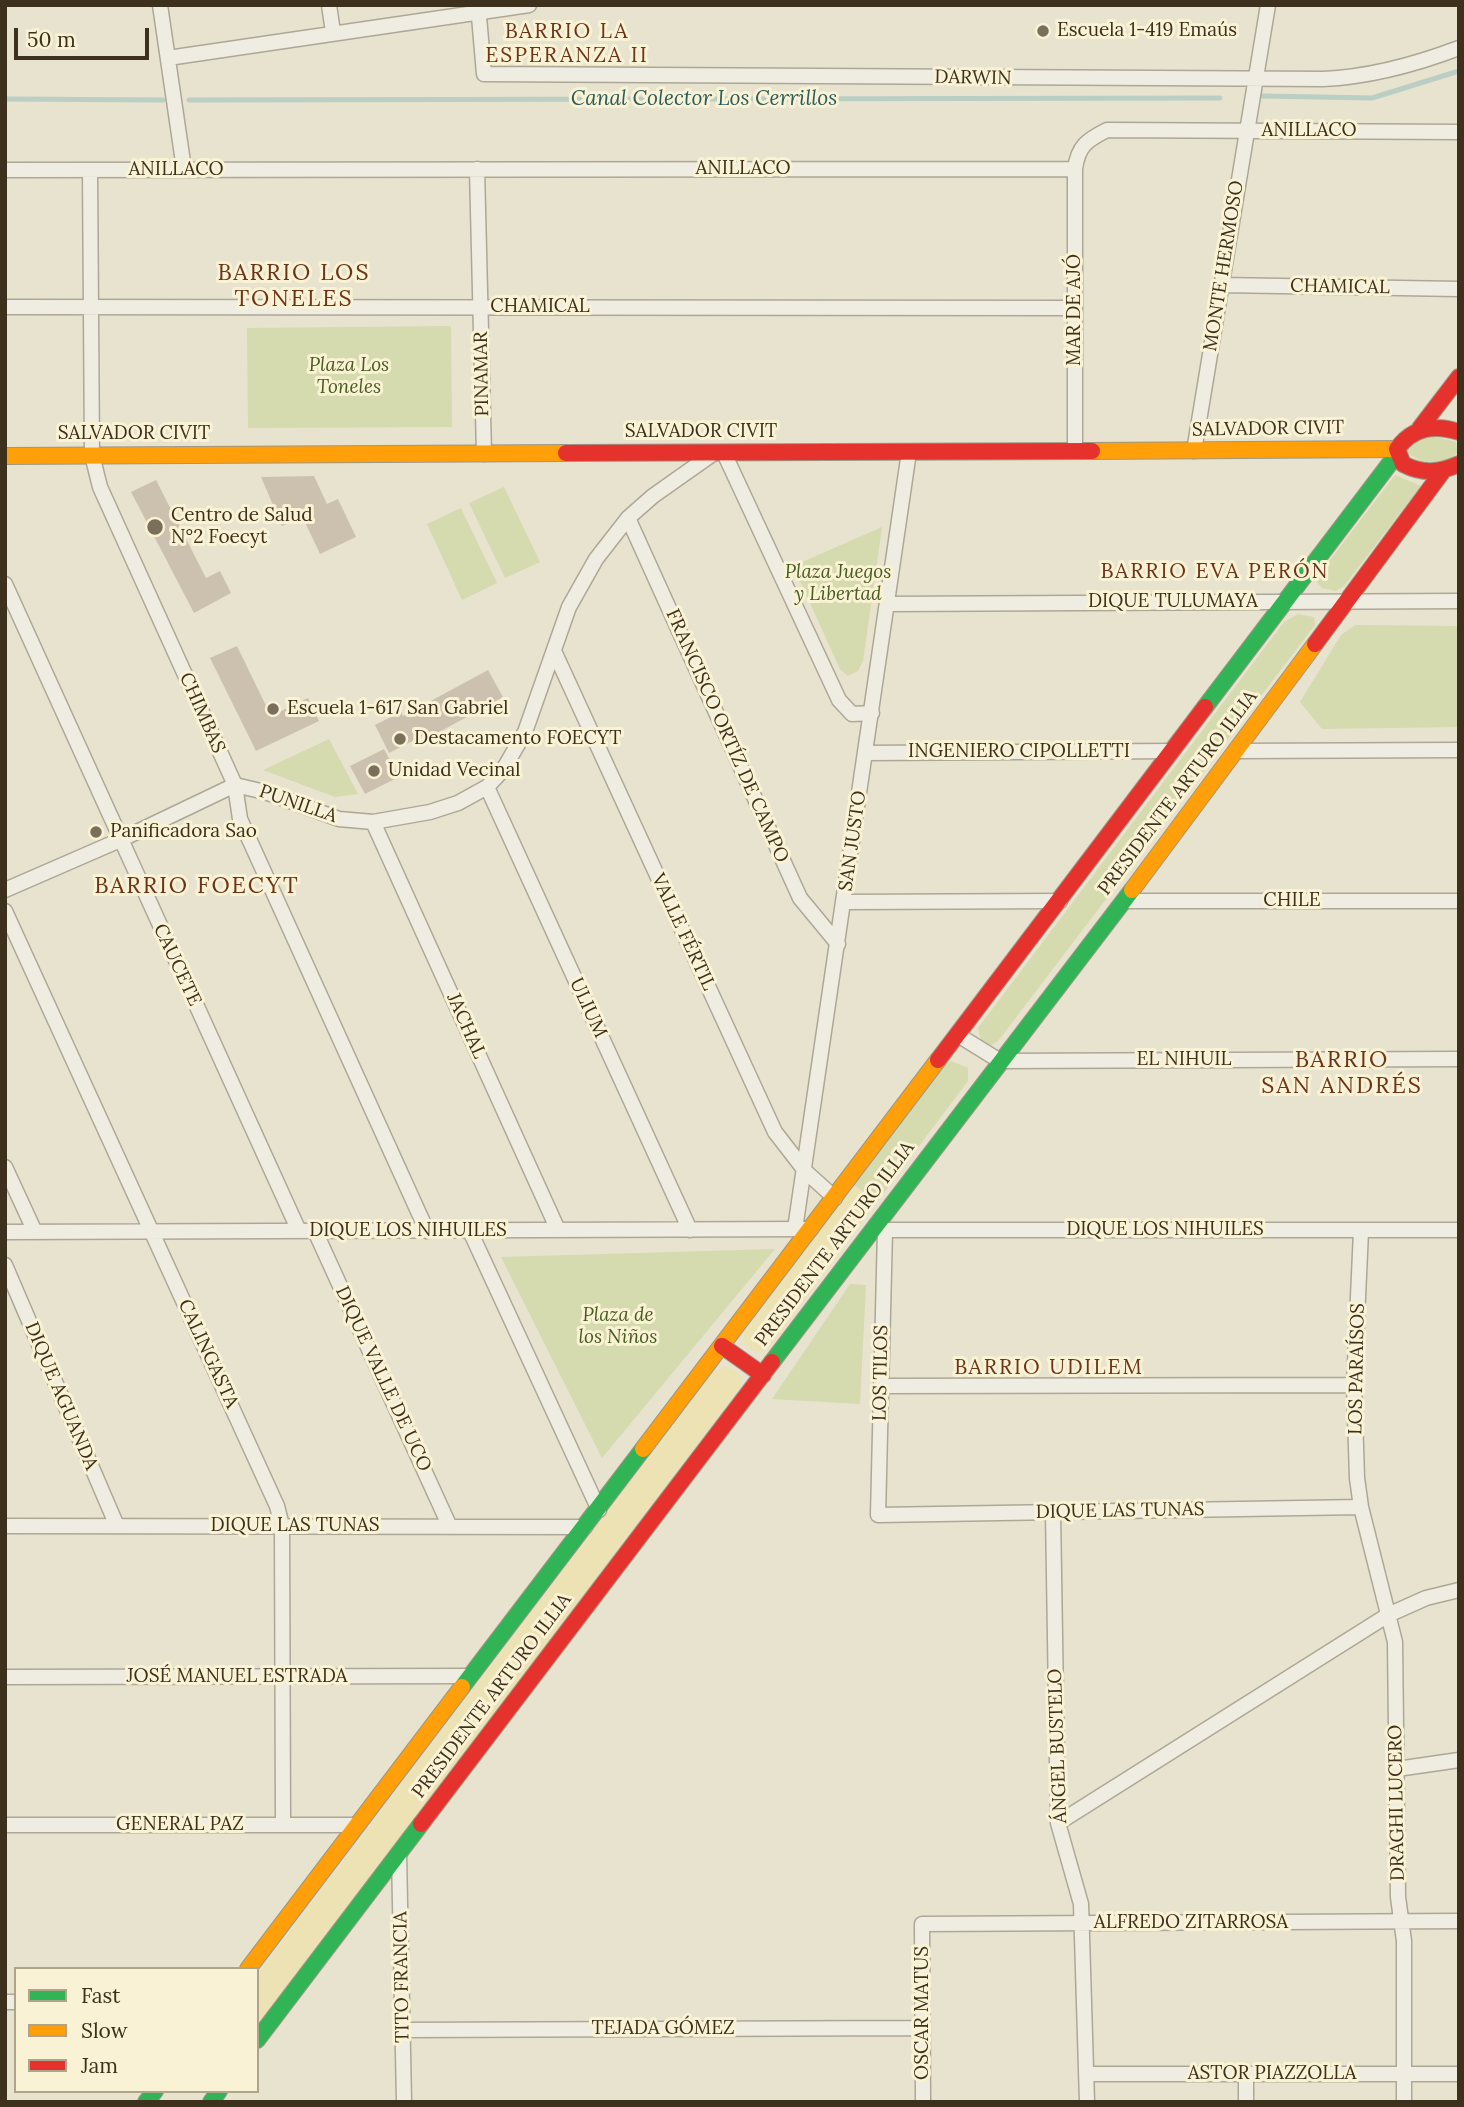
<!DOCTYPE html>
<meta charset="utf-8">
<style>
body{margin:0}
#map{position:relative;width:1464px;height:2107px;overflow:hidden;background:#e8e3ce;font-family:Lora,serif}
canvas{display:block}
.frame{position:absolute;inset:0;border:7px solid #3d301d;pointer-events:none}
.legend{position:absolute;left:14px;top:1967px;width:245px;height:126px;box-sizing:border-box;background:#f9f2d4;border:2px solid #aea48b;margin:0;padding:9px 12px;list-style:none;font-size:21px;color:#3d301d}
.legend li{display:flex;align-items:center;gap:14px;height:35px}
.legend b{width:35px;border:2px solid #aea48b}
.scale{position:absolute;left:14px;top:28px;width:135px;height:32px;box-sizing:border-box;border:4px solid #3d301d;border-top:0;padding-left:9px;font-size:21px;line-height:24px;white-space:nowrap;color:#3d301d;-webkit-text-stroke:5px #f9f2d4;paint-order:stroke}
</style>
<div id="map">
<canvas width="1464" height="2107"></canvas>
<div class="frame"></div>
<ul class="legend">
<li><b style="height:9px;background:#30b455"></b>Fast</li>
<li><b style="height:9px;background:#ff9f0a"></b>Slow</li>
<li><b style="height:9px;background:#e5322d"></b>Jam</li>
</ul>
<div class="scale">50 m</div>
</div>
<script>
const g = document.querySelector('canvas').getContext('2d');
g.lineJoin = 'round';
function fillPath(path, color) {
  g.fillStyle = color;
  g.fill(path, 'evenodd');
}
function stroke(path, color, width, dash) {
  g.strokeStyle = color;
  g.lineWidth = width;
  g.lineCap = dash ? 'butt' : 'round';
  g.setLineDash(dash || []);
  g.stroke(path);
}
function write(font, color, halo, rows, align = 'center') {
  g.font = font + ' Lora,serif';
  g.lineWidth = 6;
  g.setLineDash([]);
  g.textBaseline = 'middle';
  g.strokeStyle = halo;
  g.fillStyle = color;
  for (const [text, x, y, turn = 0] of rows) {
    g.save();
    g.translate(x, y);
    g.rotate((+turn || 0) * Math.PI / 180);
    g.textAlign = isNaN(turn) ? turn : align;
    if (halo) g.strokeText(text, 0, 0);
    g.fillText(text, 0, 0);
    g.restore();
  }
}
const green = new Path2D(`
 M451 326 452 427 248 428 247 328Z
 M1432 436 1456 442 1458 452C1445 466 1422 465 1408 453V447L1413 441Z
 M1395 475 1421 486 1344 586 1336 591 1322 588 1316 581 1317 577Z
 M504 487 540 562 505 578 469 503Z
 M461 508 497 583 462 600 427 524Z
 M882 527 863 661 858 671 848 676 840 669 793 566Z
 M1298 614 1314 617 1315 625 998 1041 991 1045 981 1040 978 1028 1284 622Z
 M1355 625 1459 626V727L1322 729 1300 702 1341 635Z
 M329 739 358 794 335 797 263 770Z
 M951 1061 968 1068V1081L877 1202 854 1185 944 1065Z
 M775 1249 602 1458 501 1257Z
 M850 1284 866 1285 860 1404 772 1399Z`);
const sand = new Path2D(`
 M854 1185 877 1202 770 1347 762 1351 750 1350 743 1342 744 1332Z
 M722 1367C734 1368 743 1373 742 1385L257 2027V1975L712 1373Z`);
const stream = new Path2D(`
 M1262 96 1372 98 1459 71
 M5 99 163 100
 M189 100 1220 98`);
const building = new Path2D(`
 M314 476 327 504 338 499 356 537 320 554 302 516 282 526 261 477Z
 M156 480 206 578 220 571 231 593 194 613 131 492Z
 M237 646 271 716 308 698 319 721 256 751 210 658Z
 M488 670 503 697 434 735 432 731 389 753 375 725 401 712 403 716Z
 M384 749 399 777 365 794 350 766Z`);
const street = new Path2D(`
 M160 5 184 169
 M329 5 333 32
 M478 5 484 74 1323 79C1370 77 1414 65 1459 48
 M168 58 529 5
 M477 169 484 454
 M1075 169V451
 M5 170 1075 169C1078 146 1087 140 1107 130L1459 132
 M90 170 92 455 100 487 235 785 240 819 427 1231
 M1221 285 1459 289
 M5 307 1074 308
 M1194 451 1268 5
 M724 453 839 700 852 714 872 713
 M628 518 800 898 838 944
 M5 584 299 1231
 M887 604 1459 601
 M554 651 775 1132 806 1172 835 1198
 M1237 751 1459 750
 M866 753 1172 751
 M487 787 690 1230
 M373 822 558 1230
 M5 890 120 840 235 785 265 792 339 819 373 822 430 812 458 803 487 787 503 770 525 732 569 607 596 559 628 518 653 496 714 453
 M1124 901H1459
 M845 902 1060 901
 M5 911 277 1506 282 1526 283 1825
 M958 1035 1000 1061 1459 1059
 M5 1167 35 1232
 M795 1229 909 452
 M877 1230H1459
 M885 1230 878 1515 1361 1507
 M315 1231 450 1527
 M470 1231 599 1510
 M1361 1231 1354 1385 1357 1478 1361 1507 1395 1642 1398 1897 1404 1941V2102
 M5 1232 811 1229
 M5 1265 117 1526
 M881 1386 1354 1385
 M1053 1512 1058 1823 1081 1904 1087 2102
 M5 1526 585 1527
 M5 1677 469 1676
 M1397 1769 1459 1760
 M1058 1823 1388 1615 1426 1598 1459 1590
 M5 1825H356
 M399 1853 404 2102
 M5 2002H16
 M403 2030 922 2028
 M1086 2074H1459
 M923 2102 922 1924 1459 1921
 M1246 2102V2074`);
const fast = new Path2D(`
 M1205 707 1397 454
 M772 1362 1132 890
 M462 1687 643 1449
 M257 2040 421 1824
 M146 2102 155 2091
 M211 2102 219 2091`);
const slow = new Path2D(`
 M1092 451 1397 449
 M5 456 566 453
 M1132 890 1315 644
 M643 1449 938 1060
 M248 1969 462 1687`);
const jam = new Path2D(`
 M1420 428 1459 377
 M1459 432C1434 424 1413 427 1397 449L1403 464C1422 474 1439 473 1459 464
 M566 453 1092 451
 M1315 644 1443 471
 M938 1060 1205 707
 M722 1346 763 1375
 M421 1824 772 1362`);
const markers = [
 [1043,31,7,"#796f5b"],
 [155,527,9,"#796f5b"],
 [273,709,7,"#796f5b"],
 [400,739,7,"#796f5b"],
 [374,771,7,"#796f5b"],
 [96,832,7,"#796f5b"]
];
const poiNames = [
 ["Escuela 1-419 Emaús",1057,31],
 ["Centro de Salud",171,516],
 ["N°2 Foecyt",171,538],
 ["Escuela 1-617 San Gabriel",287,709],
 ["Destacamento FOECYT",414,739],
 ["Unidad Vecinal",388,771],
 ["Panificadora Sao",110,832]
];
const streetNames = [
 ["DARWIN",973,78,1],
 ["ANILLACO",1309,131],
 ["ANILLACO",743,169],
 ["ANILLACO",176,170],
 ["MONTE HERMOSO",1224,266,-81],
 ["CHAMICAL",1340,287,1],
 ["CHAMICAL",540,307],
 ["MAR DE AJÓ",1075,310,-90],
 ["PINAMAR",482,374,-91],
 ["SALVADOR CIVIT",1268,429,-1],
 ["SALVADOR CIVIT",701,432],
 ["SALVADOR CIVIT",134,434],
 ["DIQUE TULUMAYA",1173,602],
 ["CHIMBAS",202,713,66],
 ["FRANCISCO ORTÍZ DE CAMPO",727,736,66],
 ["INGENIERO CIPOLLETTI",1019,752],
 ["PRESIDENTE ARTURO ILLIA",1178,793,-53],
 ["PUNILLA",298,804,19],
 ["SAN JUSTO",853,841,-82],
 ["CHILE",1292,901],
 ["VALLE FÉRTIL",683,932,65],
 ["CAUCETE",177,965,65],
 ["ULIUM",588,1008,65],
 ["JACHAL",466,1026,66],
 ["EL NIHUIL",1184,1060],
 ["DIQUE LOS NIHUILES",1165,1230],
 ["DIQUE LOS NIHUILES",408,1231],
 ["PRESIDENTE ARTURO ILLIA",835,1244,-53],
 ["CALINGASTA",208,1354,65],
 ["LOS PARAÍSOS",1357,1369,-89],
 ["LOS TILOS",881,1373,-89],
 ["DIQUE VALLE DE UCO",383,1379,65],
 ["DIQUE AGUANDA",61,1396,67],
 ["DIQUE LAS TUNAS",1120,1511,-1],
 ["DIQUE LAS TUNAS",295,1526],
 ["JOSÉ MANUEL ESTRADA",237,1677],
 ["PRESIDENTE ARTURO ILLIA",492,1696,-53],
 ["ÁNGEL BUSTELO",1058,1746,-92],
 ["DRAGHI LUCERO",1397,1803,-91],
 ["GENERAL PAZ",180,1825],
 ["ALFREDO ZITARROSA",1191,1923],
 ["TITO FRANCIA",402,1977,-91],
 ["OSCAR MATUS",923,2013,-90],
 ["TEJADA GÓMEZ",663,2029],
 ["ASTOR PIAZZOLLA",1272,2074]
];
const parkNames = [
 ["Plaza Los",349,366],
 ["Toneles",349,388],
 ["Plaza Juegos",838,573],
 ["y Libertad",838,595],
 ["Plaza de",618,1316],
 ["los Niños",618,1338]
];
const neighbourhoodNames = [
 ["BARRIO LA",567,32],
 ["ESPERANZA II",567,56],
 ["BARRIO EVA PERÓN",1215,572],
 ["BARRIO UDILEM",1049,1368]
];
const waterNames = [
 ["Canal Colector Los Cerrillos",704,99]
];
const quarterNames = [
 ["BARRIO LOS",294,273],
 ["TONELES",294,299],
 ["BARRIO FOECYT",197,886],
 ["BARRIO",1342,1060],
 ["SAN ANDRÉS",1342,1086]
];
fillPath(green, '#d5daaf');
fillPath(sand, '#ece2b4');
stroke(stream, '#bacec4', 5);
fillPath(building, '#ccc1af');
stroke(street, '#ada797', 17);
stroke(fast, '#9d9787', 18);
stroke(slow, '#9d9787', 18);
stroke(jam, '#9d9787', 18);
stroke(street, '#efece1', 14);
stroke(fast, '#30b455', 16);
stroke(slow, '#ff9f0a', 16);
stroke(jam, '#e5322d', 16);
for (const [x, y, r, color] of markers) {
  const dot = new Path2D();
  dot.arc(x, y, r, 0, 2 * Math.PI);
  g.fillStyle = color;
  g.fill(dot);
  stroke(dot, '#f9f2d4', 2.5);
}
write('19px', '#3d301d', '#f9f2d4', poiNames, 'left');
write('19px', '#3d301d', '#f9f2d4', streetNames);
write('italic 19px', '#485c22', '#f9f2d4', parkNames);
g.letterSpacing = '2px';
write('21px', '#6e3318', '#f9f2d4', neighbourhoodNames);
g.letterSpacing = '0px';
write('italic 21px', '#2b5d5e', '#f9f2d4', waterNames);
g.letterSpacing = '2px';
write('23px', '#6e3318', '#f9f2d4', quarterNames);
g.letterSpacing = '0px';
</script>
